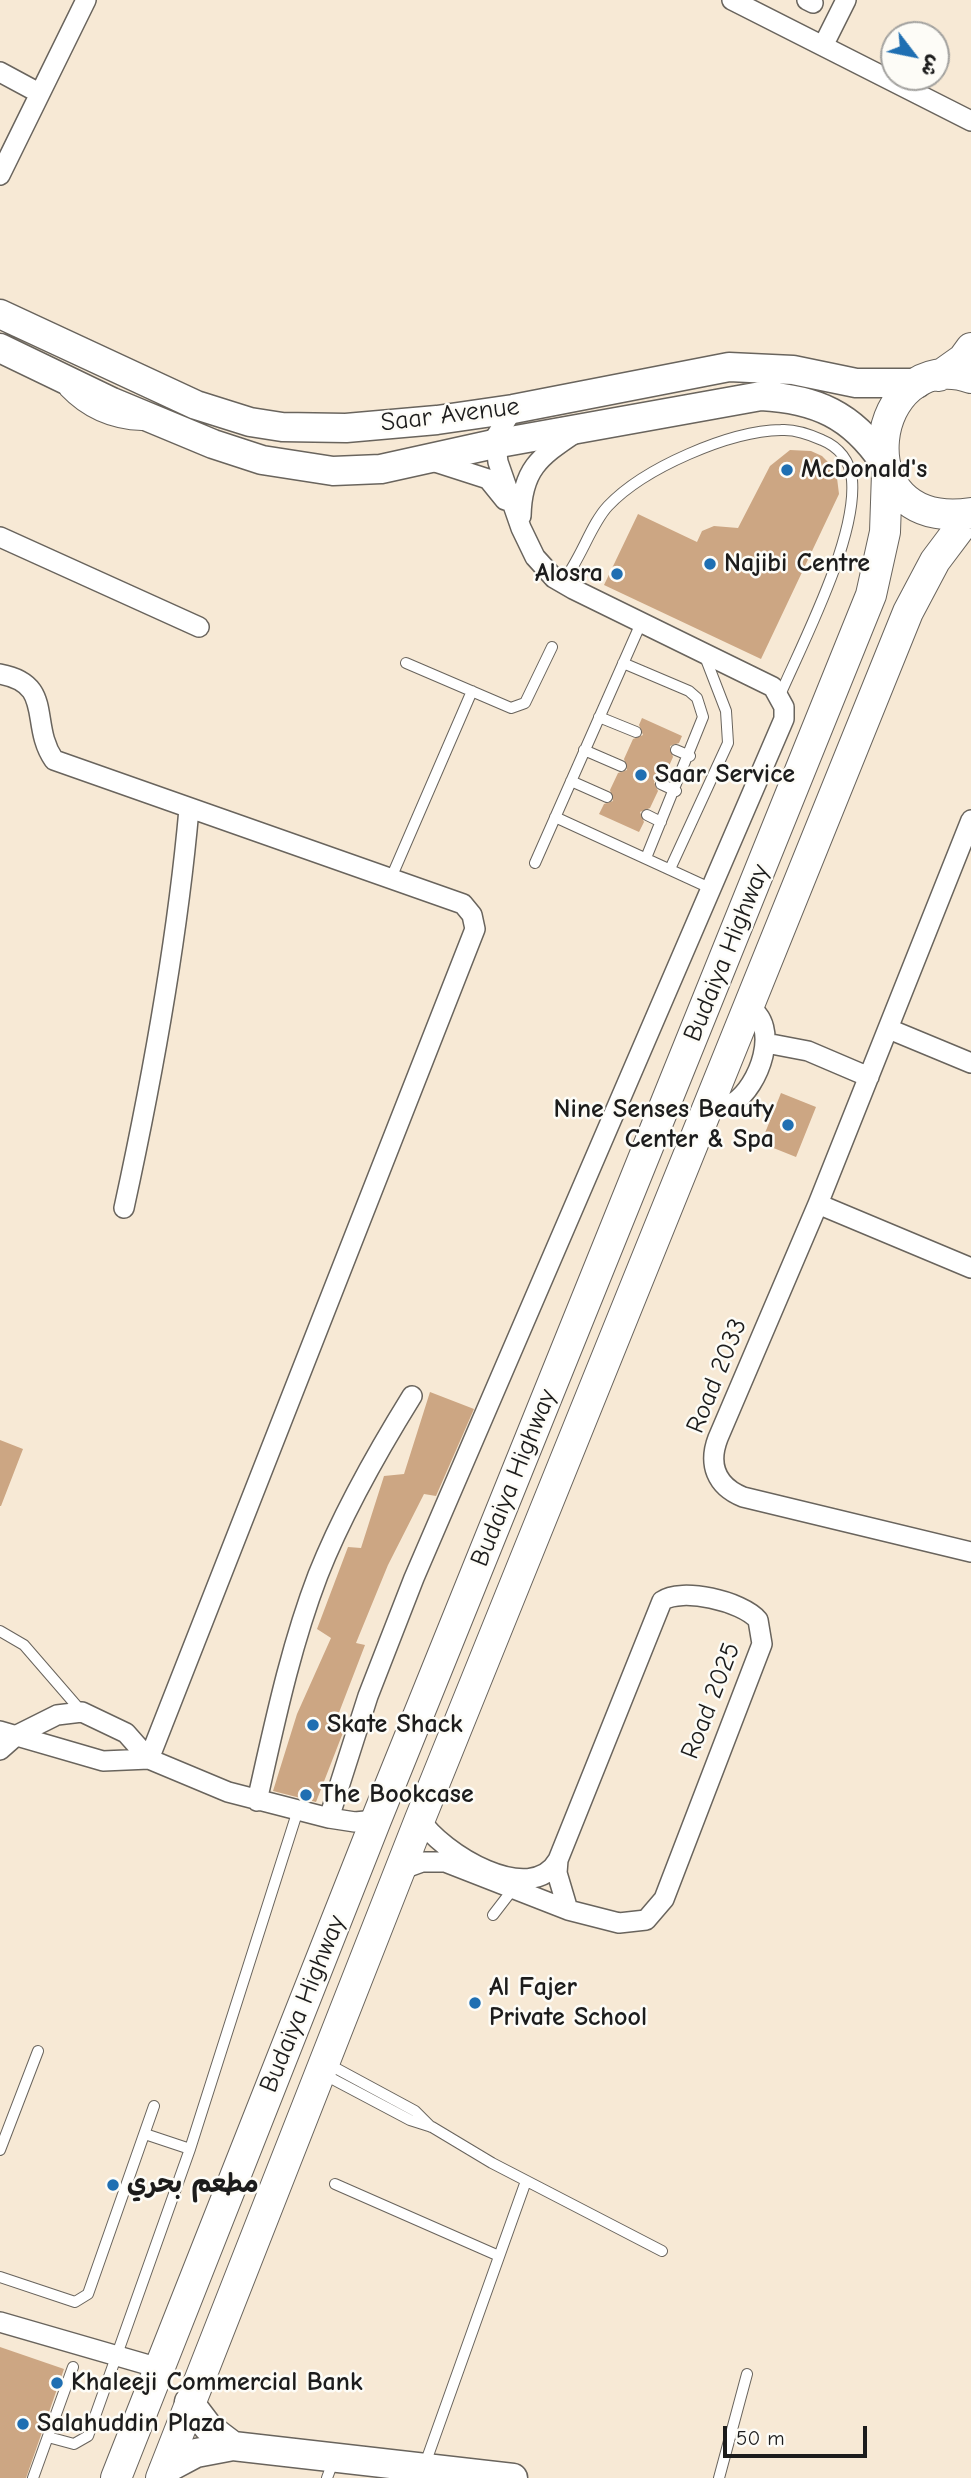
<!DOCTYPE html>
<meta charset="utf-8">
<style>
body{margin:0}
#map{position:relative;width:971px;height:2478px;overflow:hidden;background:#f7e9d5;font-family:"Comic Neue","Playpen Sans Arabic",sans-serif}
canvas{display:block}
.north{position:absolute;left:880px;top:21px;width:70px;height:70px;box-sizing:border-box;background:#fdfcf7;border:2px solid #a3a29f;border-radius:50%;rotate:122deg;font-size:19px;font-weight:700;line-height:28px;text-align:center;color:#1c1c1c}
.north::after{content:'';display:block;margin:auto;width:24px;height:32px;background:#1f6fb2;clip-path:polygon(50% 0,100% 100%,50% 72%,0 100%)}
.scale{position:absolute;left:723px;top:2426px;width:144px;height:32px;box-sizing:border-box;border:4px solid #1c1c1c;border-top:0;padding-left:9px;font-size:21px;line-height:24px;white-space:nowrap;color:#1c1c1c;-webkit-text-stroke:5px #fdfcf7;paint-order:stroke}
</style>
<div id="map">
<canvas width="971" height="2478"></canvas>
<div class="north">ش</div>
<div class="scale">50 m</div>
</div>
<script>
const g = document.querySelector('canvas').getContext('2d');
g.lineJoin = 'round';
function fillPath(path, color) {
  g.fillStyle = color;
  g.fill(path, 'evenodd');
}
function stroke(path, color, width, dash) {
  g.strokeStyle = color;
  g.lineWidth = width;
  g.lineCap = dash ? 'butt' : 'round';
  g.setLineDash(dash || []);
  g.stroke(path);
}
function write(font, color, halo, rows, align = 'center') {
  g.font = font + ' "Comic Neue","Playpen Sans Arabic",sans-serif';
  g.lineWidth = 5;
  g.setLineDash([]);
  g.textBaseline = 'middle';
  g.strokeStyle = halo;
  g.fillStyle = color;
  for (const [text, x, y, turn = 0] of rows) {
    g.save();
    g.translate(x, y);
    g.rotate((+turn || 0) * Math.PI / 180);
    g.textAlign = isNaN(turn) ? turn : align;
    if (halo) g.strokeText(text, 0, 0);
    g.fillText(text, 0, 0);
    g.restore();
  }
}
const building = new Path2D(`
 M790 450 811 451 822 456 836 470 839 494 761 659 604 585 638 514 697 542 702 531 714 526 738 528 770 466Z
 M642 718 682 736 679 743 670 746 673 757 664 777 654 782 658 791 650 808 640 812 644 822 639 832 599 814 604 804 613 801 610 790 618 773 627 770 624 759 633 739 643 735 639 725Z
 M781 1093 816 1107 796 1157 761 1143Z
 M430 1392 474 1409 436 1496 424 1494 388 1565 356 1643 365 1645 335 1723 344 1730 316 1802 273 1791 297 1714 331 1638 317 1629 348 1547 361 1548 384 1476 404 1474Z
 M0 1440 23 1449 1 1506H0Z
 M0 2347 64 2369 26 2478H0Z`);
const lane = new Path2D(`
 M65 391C86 413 111 424 142 425
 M562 583C581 559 591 524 608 506 644 468 729 431 781 430 795 429 809 434 822 440 839 447 850 461 852 480 857 538 804 640 780 695
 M406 663 511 708 525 703 552 647
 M623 663 689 691 697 698 703 717 646 858
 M599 717 636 732
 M584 750 621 766
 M676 750 690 756
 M571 781 607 797
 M661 784 676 791
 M647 815 661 822
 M555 817 712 889
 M535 863 641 623
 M670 869 728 743 726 711 704 654
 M391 878 472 691
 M0 1631 24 1645 82 1712
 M493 1915 513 1889
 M328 2064 415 2111 431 2127
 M325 2075 410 2120 432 2127 492 2163 662 2251
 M145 2134 190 2149
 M0 2150 38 2051
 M335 2184 499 2256
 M0 2277 75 2302 88 2294 154 2106
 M48 2437 74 2444 88 2436 190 2149 298 1810
 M425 2464 526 2181
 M33 2478 73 2367
 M327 2478 334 2459
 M719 2478 747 2374`);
const street = new Path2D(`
 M732 0 971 121
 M807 0 813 3
 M823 46 846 0
 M0 72 39 93
 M0 175 86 0
 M429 460 488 479 505 500
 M521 516C522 470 539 457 575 433
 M0 537 199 627
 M0 674C55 684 29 724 54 760L463 904 472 915 475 929 149 1759 103 1761 0 1731
 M971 820 818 1204 718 1438C708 1464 716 1486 743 1497L971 1552
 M889 1029 971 1063
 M766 1043 808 1051 869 1077
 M709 1104 733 1103C759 1087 782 1025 748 1007
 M818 1204 971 1268
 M124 1208C153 1075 177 944 189 809
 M0 1750 17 1735 57 1715 82 1712 126 1733 149 1759 228 1792 329 1818 355 1822 376 1820
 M257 1801C274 1726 290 1648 318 1575 343 1512 376 1454 412 1396
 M329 1818 368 1696 414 1578 784 719V707L773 687 573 589 554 578 535 557 521 528 498 462 495 438 513 409
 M558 1860 557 1873 568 1910
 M400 1870 422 1862H445L568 1910 619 1923 646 1920 664 1899 762 1644 758 1620C742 1601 681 1587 662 1601L558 1860C531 1908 441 1853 420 1819
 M0 2322 159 2368`);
const secondary = new Path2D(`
 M0 314 196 405 250 422 282 427 346 428 437 420 513 409 729 367 793 370 856 383H918
 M0 348 112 402 213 444 262 460 333 471 381 469 494 444 761 396C816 399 852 415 883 461
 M189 2402 208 2427 233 2446
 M164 2470 196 2453 233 2446 513 2478`);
const primary = new Path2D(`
 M939 376 963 359 971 348
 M971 378C870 344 840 532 971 513
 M116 2478 376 1820 871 595 885 532 887 473
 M161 2478 420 1819 908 612 935 561 971 513`);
const markers = [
 [787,470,7,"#1f6fb2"],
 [710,564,7,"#1f6fb2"],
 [617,574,7,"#1f6fb2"],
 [641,775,7,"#1f6fb2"],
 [788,1125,7,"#1f6fb2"],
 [313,1725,7,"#1f6fb2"],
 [306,1795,7,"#1f6fb2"],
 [475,2003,7,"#1f6fb2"],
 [113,2185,7,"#1f6fb2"],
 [57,2383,7,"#1f6fb2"],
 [23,2424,7,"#1f6fb2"]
];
const streetNames = [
 ["Saar Avenue",450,415,-7],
 ["Budaiya Highway",727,953,-68],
 ["Road 2033",717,1376,-68],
 ["Budaiya Highway",514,1478,-68],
 ["Road 2025",711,1701,-69],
 ["Budaiya Highway",303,2004,-68]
];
const poiNames = [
 ["McDonald's",801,470],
 ["Najibi Centre",724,564],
 ["Alosra",603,574,"right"],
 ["Saar Service",655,775],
 ["Nine Senses Beauty",774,1110,"right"],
 ["Center & Spa",774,1140,"right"],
 ["Skate Shack",327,1725],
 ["The Bookcase",320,1795],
 ["Al Fajer",489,1988],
 ["Private School",489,2018],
 ["مطعم بحري",127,2185],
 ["Khaleeji Commercial Bank",71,2383],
 ["Salahuddin Plaza",37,2424]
];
fillPath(building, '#cca683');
stroke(lane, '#69645d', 12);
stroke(street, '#69645d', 22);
stroke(secondary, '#69645d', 31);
stroke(primary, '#69645d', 32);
stroke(lane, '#fff', 10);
stroke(street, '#fff', 19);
stroke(secondary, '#fff', 28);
stroke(primary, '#fff', 30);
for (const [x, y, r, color] of markers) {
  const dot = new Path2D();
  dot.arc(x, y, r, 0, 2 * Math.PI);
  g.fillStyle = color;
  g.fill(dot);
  stroke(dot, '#fdfcf7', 2.5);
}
write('26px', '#1c1c1c', '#fdfcf7', streetNames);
write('bold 26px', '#1c1c1c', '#fdfcf7', poiNames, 'left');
</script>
